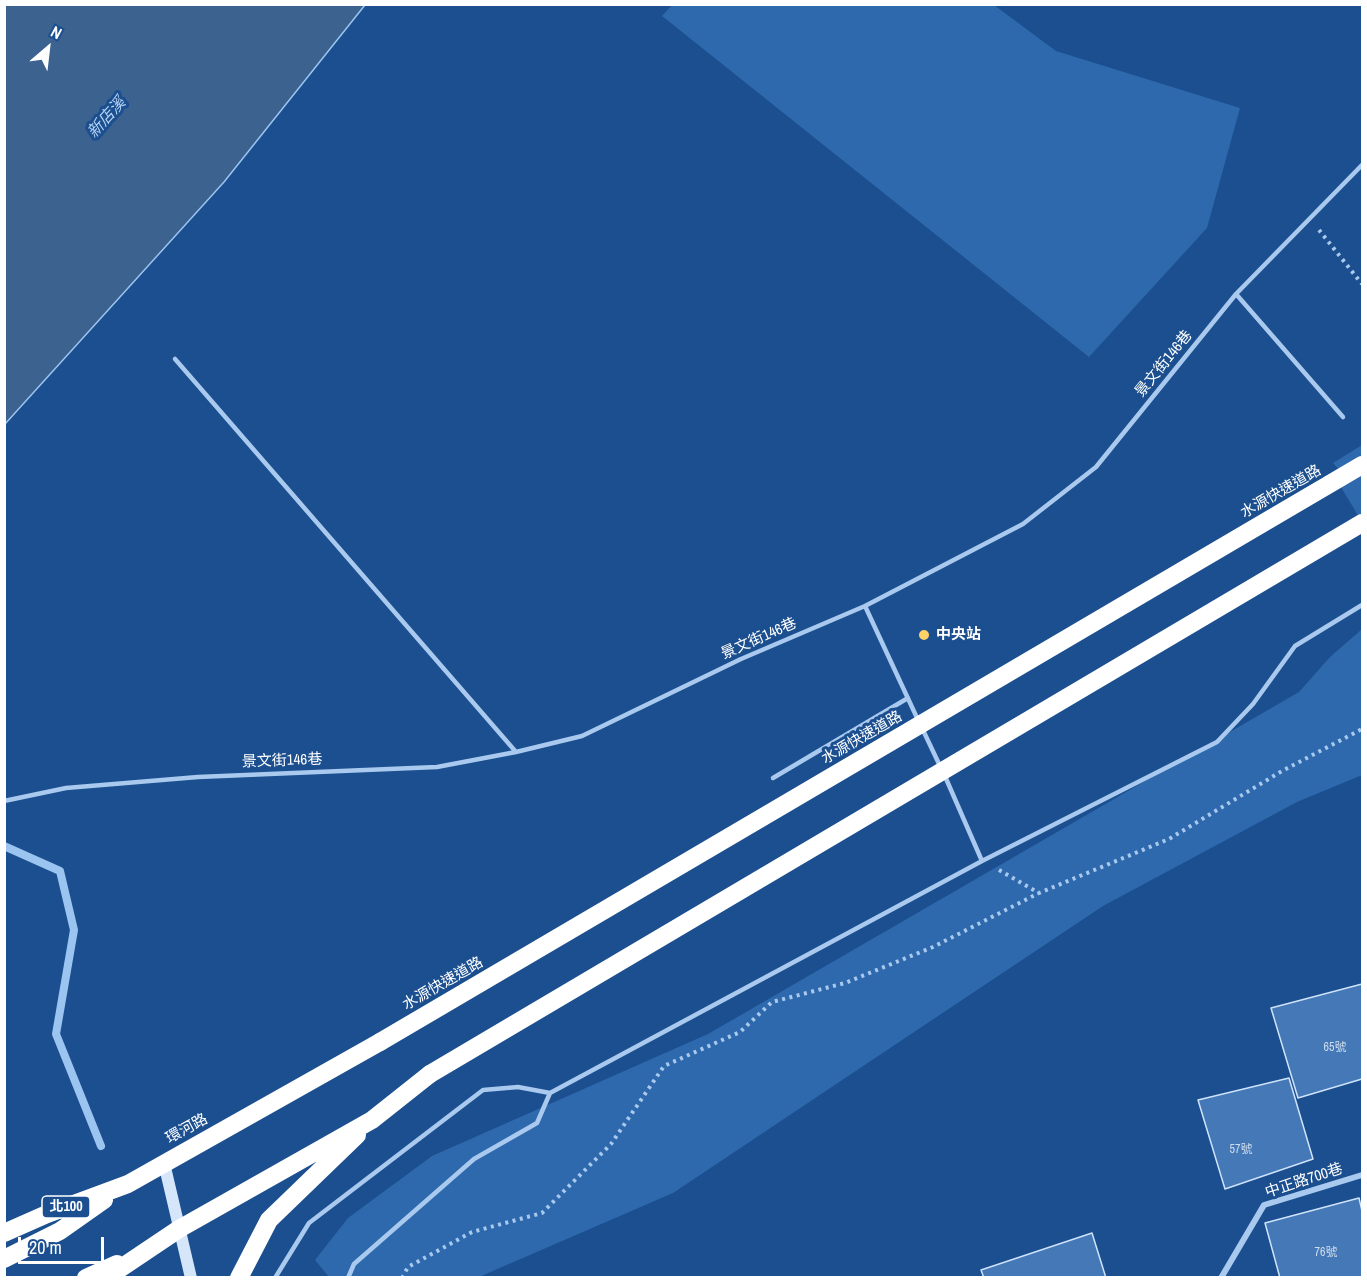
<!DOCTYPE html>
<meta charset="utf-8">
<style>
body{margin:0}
#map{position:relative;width:1367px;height:1282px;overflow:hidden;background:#1b4f8f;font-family:"Archivo Narrow",sans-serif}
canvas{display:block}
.frame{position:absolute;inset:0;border:6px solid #fff;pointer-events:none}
.north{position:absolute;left:18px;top:18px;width:60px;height:60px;-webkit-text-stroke:4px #1b4f8f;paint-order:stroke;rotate:28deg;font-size:16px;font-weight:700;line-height:24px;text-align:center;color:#fff}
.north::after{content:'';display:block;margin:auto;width:21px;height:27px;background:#fff;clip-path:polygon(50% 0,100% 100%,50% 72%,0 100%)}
.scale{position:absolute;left:18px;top:1237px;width:86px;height:27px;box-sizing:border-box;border:3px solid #fff;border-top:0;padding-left:8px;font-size:18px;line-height:21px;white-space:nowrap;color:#fff;-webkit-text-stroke:4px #1b4f8f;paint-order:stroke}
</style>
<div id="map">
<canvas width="1367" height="1282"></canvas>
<div class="frame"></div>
<div class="north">N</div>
<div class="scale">20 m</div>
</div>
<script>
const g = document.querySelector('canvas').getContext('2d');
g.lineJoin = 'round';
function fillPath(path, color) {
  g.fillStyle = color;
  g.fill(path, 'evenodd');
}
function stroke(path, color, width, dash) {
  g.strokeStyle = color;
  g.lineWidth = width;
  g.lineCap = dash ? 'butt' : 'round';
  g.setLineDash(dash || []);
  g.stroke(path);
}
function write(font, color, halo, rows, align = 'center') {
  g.font = font + ' "Archivo Narrow","Noto Sans TC",sans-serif';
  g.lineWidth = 6;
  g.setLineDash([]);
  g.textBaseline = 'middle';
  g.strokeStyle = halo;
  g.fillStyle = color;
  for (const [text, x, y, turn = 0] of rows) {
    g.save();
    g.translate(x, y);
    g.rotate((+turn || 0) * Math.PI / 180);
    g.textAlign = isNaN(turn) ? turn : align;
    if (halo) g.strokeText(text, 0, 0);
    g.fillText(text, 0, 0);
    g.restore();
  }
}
const green = new Path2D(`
 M673 4 994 5 1056 51 1240 108 1207 228 1089 357 662 16Z
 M1362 445V522L1336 479 1344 475 1333 463Z
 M1361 630 1362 775 1297 802 1103 906 673 1193 479 1277H329L315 1260 348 1218 432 1156 708 1034 1299 692 1330 657Z`);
const water = new Path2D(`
 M5 4 365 5 224 182 5 424Z`);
const stream = new Path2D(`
 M4 846 60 871 74 930 56 1034 101 1146`);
const building = new Path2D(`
 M1362 984V1079L1298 1098 1271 1008Z
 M1289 1078 1313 1159 1225 1189 1198 1100Z
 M1359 1198 1362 1211V1278H1280L1265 1223Z
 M1092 1233 1106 1278H984L981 1270Z`);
const path = new Path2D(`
 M1319 230 1362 284
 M999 870 1039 893 1169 839 1282 771 1362 729
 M402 1278 408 1267 472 1232 542 1213 611 1144 664 1066 740 1032 772 1002 845 983 933 947 1039 893`);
const lane = new Path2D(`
 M1236 294 1343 417
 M175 359 516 752
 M865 606 918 720
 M922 728 940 766
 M944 774 982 861
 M773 778 908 698
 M4 801 66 788 198 777 437 767 516 752 582 736 741 659 865 606 1023 524 1096 467 1236 294 1362 165
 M275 1278 309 1223 483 1090 518 1087 550 1093
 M348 1278 354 1264 474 1159 537 1123 550 1093 982 861 1217 742 1253 704 1295 646 1362 605`);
const street = new Path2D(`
 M1221 1278 1264 1205 1362 1175`);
const secondary = new Path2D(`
 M164 1163 191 1278`);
const highway = new Path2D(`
 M4 1233 47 1214 128 1184 380 1042
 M4 1259 60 1231 104 1200
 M86 1278 117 1264
 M106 1278 179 1229 372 1120 430 1074
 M239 1278 269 1220 357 1135`);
const highwayBridge = new Path2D(`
 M380 1042 1362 465
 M430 1074 1362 523`);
const markers = [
 [924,635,6,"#ffd166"]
];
const numberNames = [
 ["65號",1335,1048],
 ["57號",1241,1150],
 ["76號",1326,1253]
];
const shields = [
 [66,1207,48]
];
const shieldNames = [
 ["北100",66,1207]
];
const streetNames = [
 ["景文街146巷",1164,364,-51],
 ["水源快速道路",1281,492,-30],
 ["景文街146巷",759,639,-24],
 ["水源快速道路",862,738,-30],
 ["景文街146巷",282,761,-2],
 ["水源快速道路",443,984,-30],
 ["環河路",187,1129,-29],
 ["中正路700巷",1304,1181,-18]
];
const poiNames = [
 ["中央站",936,635]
];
const waterNames = [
 ["新店溪",107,118,-48]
];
fillPath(green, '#2e69ad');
fillPath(water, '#3c6290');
stroke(water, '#9cc4f0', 1.5);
stroke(stream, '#9cc4f0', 8);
fillPath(building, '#4478b7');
stroke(building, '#cfe3fa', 1.5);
stroke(path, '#a9c9ee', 4, [3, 4.5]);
stroke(lane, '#a9c9ee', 4.5);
stroke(street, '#a9c9ee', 6);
stroke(secondary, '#d6e6fa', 12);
stroke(highway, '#fff', 18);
stroke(highwayBridge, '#fff', 18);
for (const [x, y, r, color] of markers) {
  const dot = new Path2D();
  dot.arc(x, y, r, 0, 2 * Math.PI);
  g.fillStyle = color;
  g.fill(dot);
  stroke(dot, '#1b4f8f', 2);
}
write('12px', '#d0dded', null, numberNames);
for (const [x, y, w] of shields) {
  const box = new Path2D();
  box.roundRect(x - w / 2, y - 11, w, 22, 4.5);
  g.fillStyle = '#1b4f8f';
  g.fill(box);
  stroke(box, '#fff', 1.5);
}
write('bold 14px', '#fff', null, shieldNames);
write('15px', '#fff', '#1b4f8f', streetNames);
write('bold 15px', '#fff', '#1b4f8f', poiNames, 'left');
write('italic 16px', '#b5d3f5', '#1b4f8f', waterNames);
</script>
